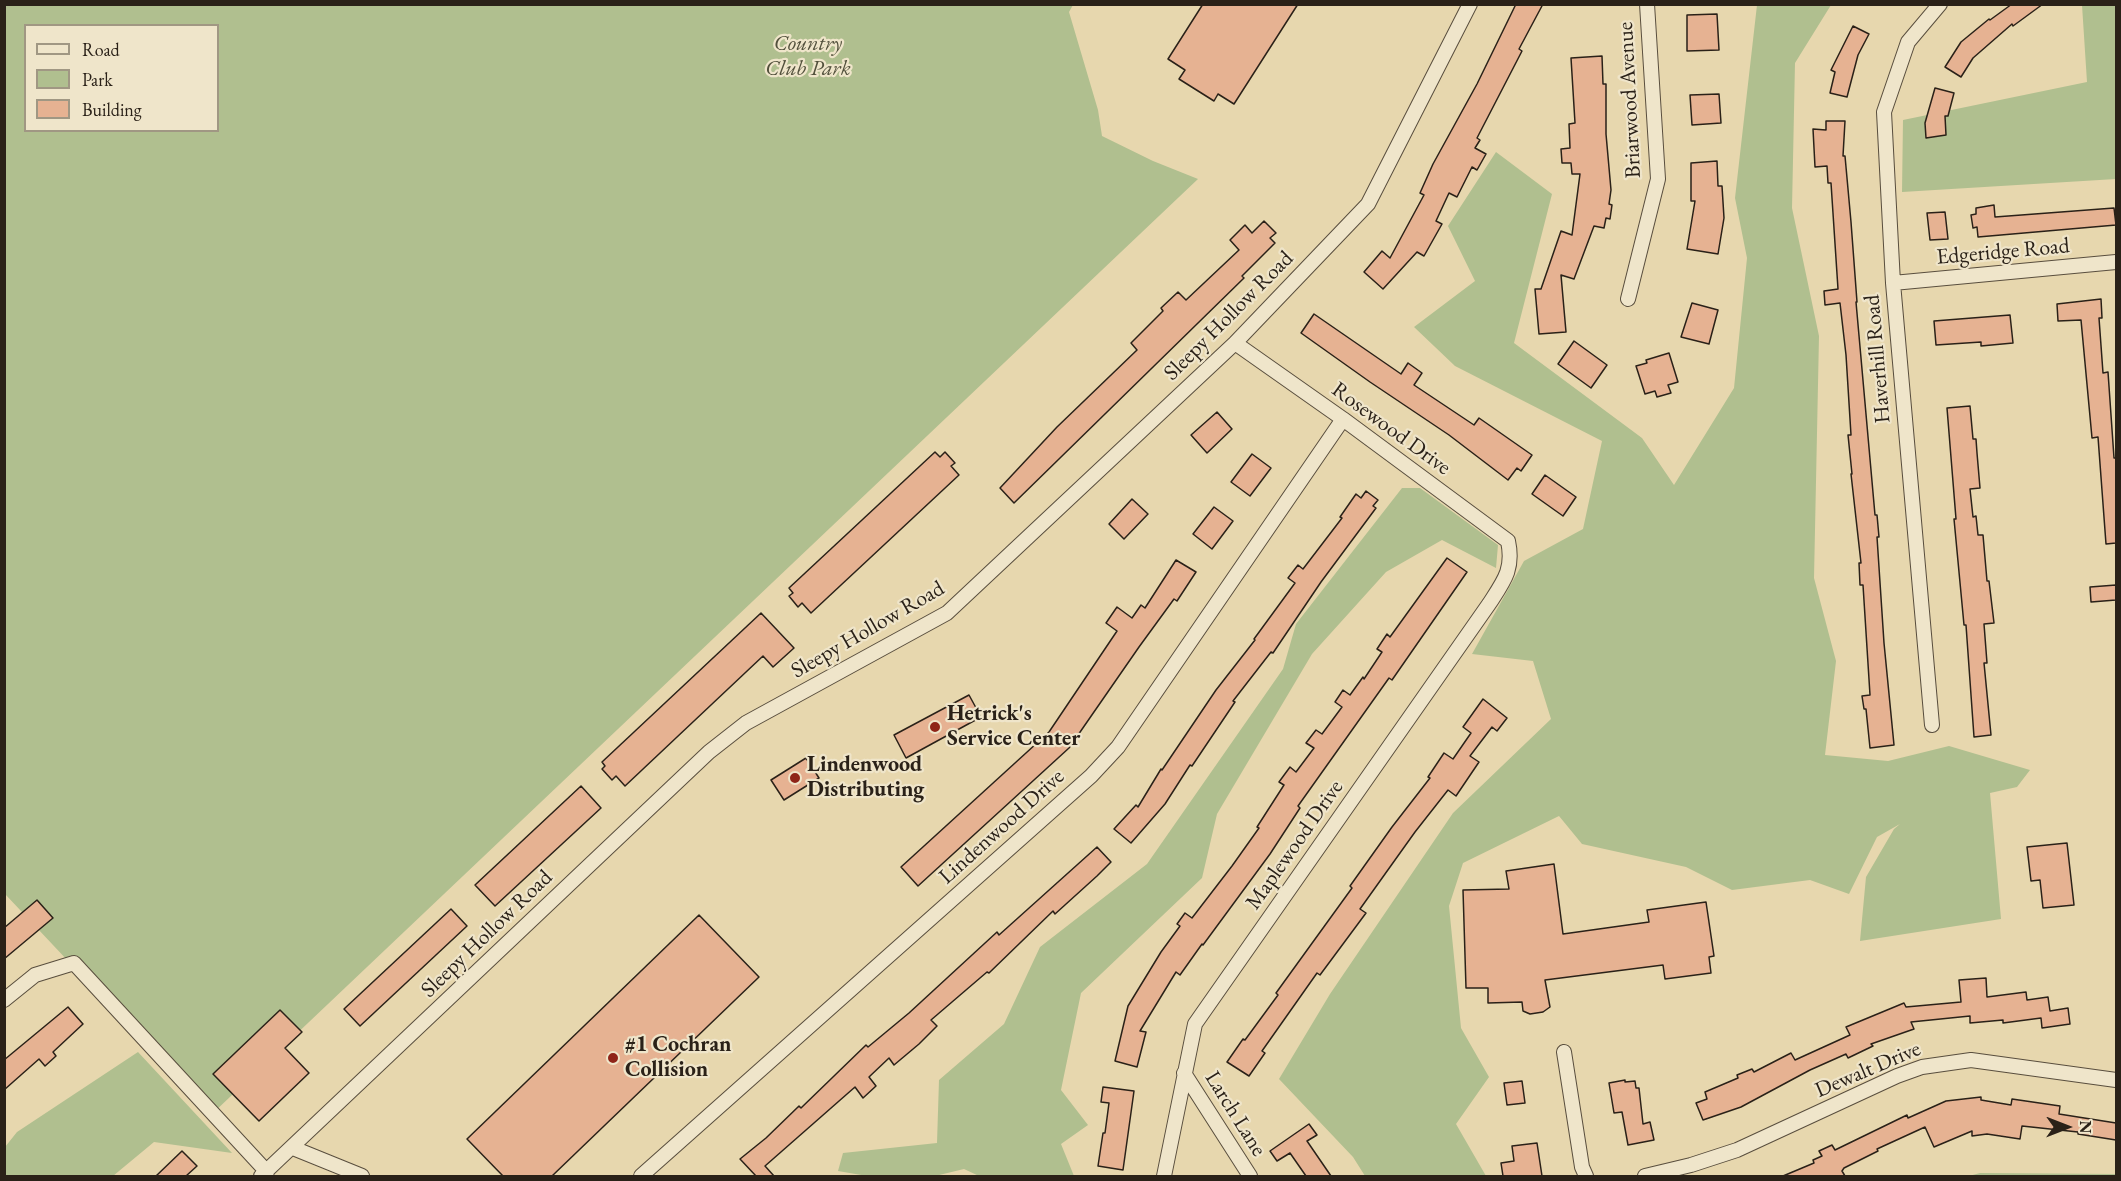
<!DOCTYPE html>
<style>
body{margin:0}
#map{position:relative;width:2121px;height:1181px;overflow:hidden;background:#e7d7ae;font-family:"EB Garamond",serif}
canvas{display:block}
.frame{position:absolute;inset:0;border:6px solid #2a2118;pointer-events:none}
.legend{position:absolute;left:24px;top:24px;width:195px;height:108px;box-sizing:border-box;background:#efe5ca;border:2px solid #a09783;margin:0;padding:8px 10px;list-style:none;font-size:18px;color:#2a2118}
.legend li{display:flex;align-items:center;gap:12px;height:30px}
.legend b{width:30px;border:2px solid #a09783}
.north{position:absolute;left:2037px;top:1097px;width:60px;height:60px;-webkit-text-stroke:4px #efe5ca;paint-order:stroke;rotate:90deg;font-size:16px;font-weight:700;line-height:24px;text-align:center;color:#2a2118}
.north::after{content:'';display:block;margin:auto;width:21px;height:27px;background:#2a2118;clip-path:polygon(50% 0,100% 100%,50% 72%,0 100%)}
</style>
<div id="map">
<canvas width="2121" height="1181"></canvas>
<div class="frame"></div>
<ul class="legend">
<li><b style="height:8px;background:#efe5ca"></b>Road</li>
<li><b style="height:16px;background:#b0bf8f"></b>Park</li>
<li><b style="height:16px;background:#e6b292"></b>Building</li>
</ul>
<div class="north">N</div>
</div>
<script>
const g = document.querySelector('canvas').getContext('2d');
g.lineJoin = 'round';
function fillPath(path, color) {
  g.fillStyle = color;
  g.fill(path, 'evenodd');
}
function stroke(path, color, width, dash) {
  g.strokeStyle = color;
  g.lineWidth = width;
  g.lineCap = dash ? 'butt' : 'round';
  g.setLineDash(dash || []);
  g.stroke(path);
}
function write(font, color, halo, rows, align = 'center') {
  g.font = font + ' "EB Garamond",serif';
  g.lineWidth = 4.5;
  g.setLineDash([]);
  g.textBaseline = 'middle';
  g.strokeStyle = halo;
  g.fillStyle = color;
  for (const [text, x, y, turn = 0] of rows) {
    g.save();
    g.translate(x, y);
    g.rotate((+turn || 0) * Math.PI / 180);
    g.textAlign = isNaN(turn) ? turn : align;
    if (halo) g.strokeText(text, 0, 0);
    g.fillText(text, 0, 0);
    g.restore();
  }
}
const green = new Path2D(`
 M5 5H1073L1069 12 1098 110 1102 136 1153 161 1198 179 212 1114 5 894ZM26 26H218V130H26Z
 M1757 5H1831L1795 63 1792 208 1819 336 1814 578 1836 661 1825 755 1888 761 1949 746 2030 770 2017 787 1990 793 2001 919 1860 941 1866 877 1894 829 1900 824 1877 837 1849 894 1810 880 1732 890 1686 867 1582 844 1559 816 1463 863 1449 906 1461 1028 1489 1077 1456 1124 1486 1176H1365L1353 1157 1279 1079 1330 994 1453 813 1551 719 1533 661 1472 654 1524 561 1583 529 1602 441 1455 366 1414 327 1475 281 1448 226 1496 152 1552 194 1514 343 1642 438 1674 485 1734 388 1747 258 1735 198Z
 M2082 5H2116V179L1902 192 1903 120 2087 82Z
 M1402 488H1420L1498 545 1496 568 1442 540 1386 572 1312 654 1217 814 1202 878 1081 993 1061 1090 1088 1125 1061 1144 1074 1176H979L964 1169 935 1176H867L838 1171 843 1153 937 1143 939 1080 1004 1024 1040 947 1147 864 1283 669 1296 624Z
 M138 1052 232 1153 154 1142 113 1176H5V1147L17 1132Z
 M1980 1173 2116 1174V1176H1969Z`);
const building = new Path2D(`
 M1203 4H1298L1234 104 1218 94 1214 101 1179 79 1185 70 1168 59Z
 M1516 4H1543L1519 49 1522 51 1477 138 1480 140 1475 148 1486 154 1477 170 1472 167 1457 197 1449 193 1436 221 1442 224 1424 256 1417 252 1383 289 1364 272 1382 251 1390 258 1424 195 1420 193 1433 164 1477 84Z
 M2012 4H2043L2013 26 2012 24 1973 58 1961 77 1945 67 1961 42 1989 19 1990 20Z
 M1717 14 1719 50 1687 51V15Z
 M1853 26 1869 34 1858 55 1847 97 1830 93 1835 72 1831 70Z
 M1602 56 1603 84H1606V134L1611 190 1609 204 1612 205 1610 219 1606 218 1604 228 1594 226 1574 279 1561 275 1566 332 1539 334 1535 289H1541L1561 231 1572 235 1580 174H1572L1571 163H1562L1561 149 1570 148 1569 124 1575 123 1571 58Z
 M1935 88 1954 93 1948 116H1945L1946 135 1926 138 1925 123Z
 M1719 94 1721 123 1692 125 1690 95Z
 M1826 121H1845L1843 156H1845L1851 222 1857 302H1856L1875 515H1877L1879 537H1877L1884 643 1894 745 1870 748 1866 709H1864L1862 696 1870 695 1863 585H1860L1859 563H1861L1851 474H1852L1848 435H1851L1846 355 1840 303 1825 305 1824 291 1838 289 1831 183H1828L1827 166 1815 167 1813 129 1826 130Z
 M1717 161 1718 186H1722L1724 218 1718 254 1687 249 1695 201H1691V163Z
 M1994 205 1995 217 2114 208 2116 225 1978 237 1977 227 1973 228 1971 215 1976 214V208Z
 M1945 212 1948 239 1930 240 1927 213Z
 M1264 221 1276 233 1270 238 1275 243 1242 276 1244 278 1014 503 1000 488 1057 427 1137 350 1131 343 1163 311 1161 308 1178 292 1186 300 1239 250 1230 240 1245 225 1252 233Z
 M2101 299 2102 318H2099L2103 373 2108 372 2114 458H2116V543L2106 544 2098 437 2092 438 2081 320 2058 321 2057 304Z
 M1692 303 1718 310 1709 344 1681 337Z
 M1314 314 1401 374 1408 363 1422 373 1414 385 1474 425 1479 418 1532 455 1521 471 1517 468 1508 480 1449 435 1370 382 1301 333Z
 M2010 315 2013 343 1981 346V342L1936 345 1934 321Z
 M1574 341 1607 365 1591 388 1558 364Z
 M1669 353 1678 382 1668 385 1671 393 1657 397 1655 391 1645 394 1636 366 1647 363 1646 360Z
 M1970 406 1973 439H1976L1977 453 1980 488 1970 489 1973 517 1976 516 1978 535H1983L1987 581H1989L1994 623 1984 624 1987 663H1984L1991 735 1974 737 1966 625H1964L1954 519H1956L1947 408Z
 M1217 412 1232 429 1207 453 1191 435Z
 M935 452 940 457 945 452 955 463 951 466 959 475 811 613 802 603 798 607 789 596 793 593 789 588Z
 M1252 454 1271 468 1250 496 1231 482Z
 M1545 475 1576 497 1563 516 1532 494Z
 M1366 491 1378 500 1373 506 1376 508 1321 582 1273 653 1271 652 1233 701 1235 702 1192 766 1190 765 1165 804 1131 843 1114 829 1136 805 1138 807 1161 769 1162 770 1216 690 1255 640 1254 639 1295 583 1288 578 1298 565 1303 569 1342 518 1340 517 1356 494 1361 498Z
 M1132 499 1148 514 1124 539 1109 524Z
 M1214 507 1233 521 1212 549 1193 534Z
 M1447 558 1467 572 1392 680 1389 678 1298 806 1300 808 1270 854 1203 945 1202 944 1180 975 1176 972 1140 1031 1146 1032 1137 1067 1115 1061 1128 1006 1161 952 1180 926 1177 924 1185 913 1192 918 1232 866 1259 828 1257 827 1284 785 1279 782 1290 767 1296 772 1314 748 1306 743 1316 730 1322 734 1342 707 1335 702 1343 690 1350 695 1363 677 1364 679 1382 652 1377 649 1387 634 1390 637Z
 M1176 560 1196 572 1177 601 1174 599 1139 647 1069 748 918 886 901 867 1049 732 1117 631 1106 623 1117 607 1132 618 1141 605 1145 608Z
 M2116 585V600L2091 602 2090 587Z
 M761 613 794 648 773 667 763 656 625 786 616 776 612 780 602 769 605 766 602 762Z
 M969 695 981 717 906 758 894 735Z
 M1483 699 1507 718 1497 731 1492 727 1470 756 1479 762 1456 796 1448 790 1415 832 1360 909 1366 913 1320 975 1317 973 1262 1051 1265 1053 1249 1076 1227 1062 1243 1039 1245 1040 1278 995 1276 993 1352 888 1350 886 1392 827 1430 778 1428 777 1444 753 1453 759 1471 733 1463 727Z
 M806 758 819 778 784 800 771 780Z
 M581 786 601 808 495 906 475 885Z
 M2067 843 2074 905 2043 908 2040 880 2031 881 2027 847Z
 M1097 847 1111 862 1097 876 1055 914 1053 911 989 973 987 972 931 1020 937 1026 919 1044 894 1065 889 1058 869 1077 876 1086 863 1098 855 1087 765 1166 774 1176H756L740 1159 766 1138 799 1106 801 1108 866 1045 868 1047 909 1013 997 932 999 935Z
 M1554 864 1563 934 1649 922 1647 910 1706 902 1714 956 1709 957 1711 973 1665 979 1663 965 1545 980 1550 1007 1543 1012 1530 1014 1523 1011 1522 1002 1488 1003V988H1466L1463 890 1509 889 1506 871Z
 M37 900 53 918 4 959V928Z
 M451 909 467 926 360 1026 344 1009Z
 M699 915 759 977 552 1176H503L467 1139Z
 M1986 978 1987 997 2026 992 2027 1000 2048 997 2050 1011 2068 1008 2070 1024 2042 1028 2041 1018 2003 1023V1020L1970 1023V1016L1911 1022 1914 1029 1871 1044 1873 1046 1848 1058 1846 1054 1810 1070 1741 1107 1703 1120 1696 1103 1707 1099 1705 1092 1738 1078 1737 1075 1752 1069 1754 1072 1791 1053 1795 1060 1850 1035 1846 1027 1904 1003 1906 1007 1961 1002 1959 980Z
 M68 1007 83 1024 53 1052 56 1056 45 1066 39 1059 4 1090V1060Z
 M280 1010 302 1032 285 1048 309 1073 259 1121 213 1074Z
 M1625 1080V1082L1635 1081 1636 1088H1639L1643 1124 1650 1122 1654 1140 1628 1145 1622 1112 1614 1113 1609 1083Z
 M1522 1081 1525 1103 1507 1105 1504 1083Z
 M1103 1087 1134 1091 1123 1170 1098 1166 1103 1133H1105L1109 1103 1101 1102Z
 M1981 1097V1100L2011 1105 2012 1099 2060 1106 2059 1114 2116 1123V1140L2078 1134V1132L2022 1126 2020 1139 1987 1134 1972 1136V1131L1934 1147 1925 1127 1877 1149 1878 1151 1844 1168 1842 1171 1845 1176H1783L1814 1163 1813 1160 1822 1156 1819 1151 1832 1145 1835 1150 1907 1115 1908 1118 1946 1101Z
 M1309 1124 1317 1135 1307 1141 1331 1176H1306L1290 1153 1277 1161 1270 1151Z
 M1537 1143 1542 1176H1503L1501 1163 1514 1161 1512 1146Z
 M182 1151 197 1166 186 1176H156Z`);
const minor = new Path2D(`
 M1893 283 2116 262
 M1628 299 1658 179 1647 4
 M1932 725 1893 283 1884 112 1908 42 1940 4
 M4 1000 35 975 74 963 267 1172
 M1564 1052 1582 1167 1586 1176
 M1184 1073 1250 1176
 M293 1148 362 1176
 M261 1176 709 752 746 723 947 613 1235 343 1368 204 1470 4
 M641 1176 1091 776 1118 747 1343 419
 M1164 1176 1195 1024 1489 604C1504 581 1514 569 1508 541L1343 419 1235 343
 M1645 1176 1691 1165 1737 1150 1897 1076 1922 1067 1971 1060 2116 1080`);
const markers = [
 [935,727,6,"#8f2418"],
 [795,778,6,"#8f2418"],
 [613,1058,6,"#8f2418"]
];
const parkNames = [
 ["Country",808,44],
 ["Club Park",808,69]
];
const streetNames = [
 ["Briarwood Avenue",1630,100,-93],
 ["Edgeridge Road",2003,252,-5],
 ["Sleepy Hollow Road",1229,316,-45],
 ["Haverhill Road",1878,359,-95],
 ["Rosewood Drive",1391,429,36],
 ["Sleepy Hollow Road",868,630,-30],
 ["Lindenwood Drive",1002,827,-42],
 ["Maplewood Drive",1295,845,-55],
 ["Sleepy Hollow Road",487,934,-44],
 ["Dewalt Drive",1868,1070,-23],
 ["Larch Lane",1235,1114,58]
];
const poiNames = [
 ["Hetrick's",947,714],
 ["Service Center",947,739],
 ["Lindenwood",807,765],
 ["Distributing",807,790],
 ["#1 Cochran",625,1045],
 ["Collision",625,1070]
];
fillPath(green, '#b0bf8f');
fillPath(building, '#e6b292');
stroke(building, '#2a2118', 1.5);
stroke(minor, '#594e3e', 16);
stroke(minor, '#efe5ca', 14);
for (const [x, y, r, color] of markers) {
  const dot = new Path2D();
  dot.arc(x, y, r, 0, 2 * Math.PI);
  g.fillStyle = color;
  g.fill(dot);
  stroke(dot, '#efe5ca', 2);
}
write('italic 22px', '#52503c', '#efe5ca', parkNames);
write('22px', '#2a2118', '#efe5ca', streetNames);
write('bold 22px', '#2a2118', '#efe5ca', poiNames, 'left');
</script>
